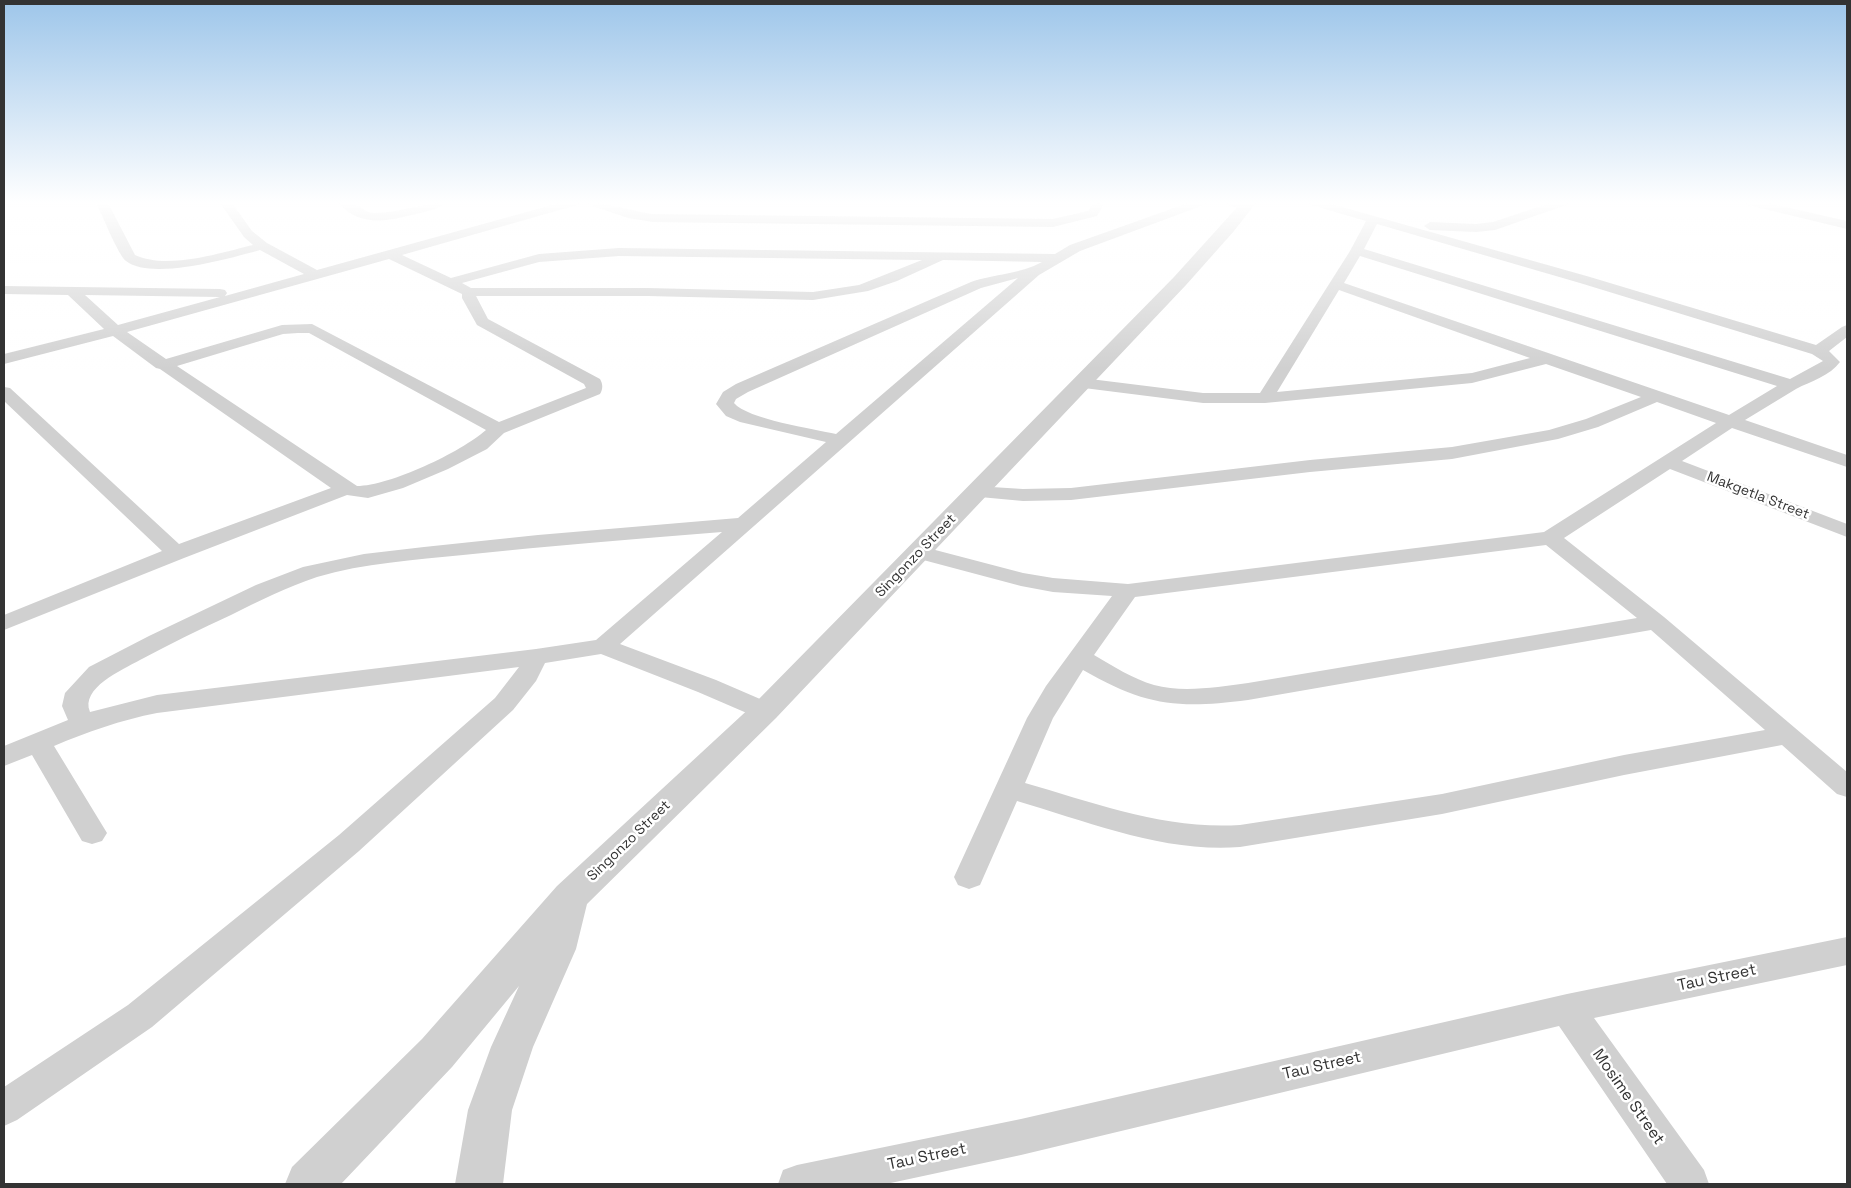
<!DOCTYPE html>
<style>
body{margin:0}
#map{position:relative;width:1851px;height:1188px;overflow:hidden;background:#fff;font-family:"Space Grotesk",sans-serif}
canvas{display:block}
.frame{position:absolute;inset:0;border:5px solid #333;pointer-events:none}
</style>
<div id="map">
<canvas width="1851" height="1188"></canvas>
<div class="frame"></div>
</div>
<script>
const g = document.querySelector('canvas').getContext('2d');
g.lineJoin = 'round';
function fillPath(path, color) {
  g.fillStyle = color;
  g.fill(path, 'evenodd');
}
function write(font, color, halo, rows, align = 'center') {
  g.font = font + ' "Space Grotesk",sans-serif';
  g.lineWidth = 5;
  g.setLineDash([]);
  g.textBaseline = 'middle';
  g.strokeStyle = halo;
  g.fillStyle = color;
  for (const [text, x, y, turn = 0] of rows) {
    g.save();
    g.translate(x, y);
    g.rotate((+turn || 0) * Math.PI / 180);
    g.textAlign = isNaN(turn) ? turn : align;
    if (halo) g.strokeText(text, 0, 0);
    g.fillText(text, 0, 0);
    g.restore();
  }
}
const minor = new Path2D(`
 M96 203H108L135 255C167 270 220 253 253 245L244 237 220 203H232L252 231 267 243 317 270 559 203H579L577 205 402 255 451 278 539 254 619 248 1055 254 1070 245 1188 203H1206L1204 205 1080 251 1039 275 620 644 716 680 774 705 778 711 774 717 765 720 756 717 698 692 601 654 545 663 536 681 513 710 359 851 152 1027 17 1120 4 1126V1087L128 1005 339 835 495 698 519 667 157 713C121 720 87 732 54 746L107 833 102 841 92 844 82 841 32 755 4 766V746L68 720 62 706 65 693 89 667 149 636 256 585 303 567 364 554 424 547 538 535 738 518 826 442 740 422 726 416 716 404 723 392 736 384 971 282C994 274 1021 274 1042 262L943 260 897 281 868 291 813 300 648 296H476L488 319 600 379C603 384 603 389 600 394L504 433 487 449 448 469 403 488 368 498 347 495 184 558 4 630V615L162 551 4 401V387L10 388 179 544 331 488 160 369 156 368 113 336 4 364V354L104 329 68 295 4 294V286L220 289 225 290 227 293 225 296 304 274 260 250C231 258 152 281 126 261 118 255 102 214 96 203ZM619 256 922 260 859 285 813 292 648 288H471L462 283 539 262ZM389 259 462 294V298L477 325 584 384 586 388 499 422 312 324 282 325 166 359 127 332ZM1018 278 836 434C814 429 747 419 734 403L736 399 748 392 981 288ZM85 295 220 297 118 325ZM298 333H309L486 430C461 452 390 486 357 486L177 366 283 334ZM722 532 596 640 536 649 157 695 90 712C80 688 122 670 140 660 170 644 200 629 231 615 259 601 287 587 317 577 364 563 415 560 463 555 549 546 635 539 722 532Z
 M339 203C343 203 348 202 351 203 360 205 365 213 375 213 399 213 421 203 445 203 439 209 428 211 420 213 392 220 360 229 339 203Z
 M588 203C611 203 631 211 653 214L1053 219 1088 211 1093 203 1104 204 1097 216 1053 227 653 222 628 218 590 205Z
 M1227 203H1246L1252 207 1246 211 1229 205Z
 M1309 203H1328L1590 277 1816 345 1842 327 1847 325V337L1829 351 1840 362C1830 376 1811 381 1796 389 1779 399 1762 410 1745 420L1847 455V467L1732 428 1682 461 1847 524V537L1670 469 1564 538 1664 617 1847 772V797L1837 794 1782 745 1624 775 1442 814 1240 847C1164 853 1089 822 1017 801L980 885 969 889 958 885 954 877 1027 718 1046 686 1112 596 1053 592 1021 586 912 557 909 552 912 547 920 546 1023 573 1053 578 1128 584 1544 532 1716 423 1657 402 1598 427 1558 439 1452 459 1310 472 1071 500 1023 501 969 496 966 492 969 488 976 486 1023 489 1071 488 1310 460 1452 447 1549 430 1586 419 1641 397 1546 364 1472 383 1265 403H1203L1076 387 1074 383 1076 379 1082 378 1203 393H1260L1350 251 1366 221 1311 205ZM1377 224 1580 283 1812 354 1823 361 1790 379 1364 249ZM1360 256 1777 386 1729 415 1344 283ZM1339 290 1530 358 1472 373 1277 392ZM1546 545 1637 618 1248 683C1218 687 1183 693 1154 685 1133 679 1113 666 1094 655L1135 597ZM1651 630 1765 730 1624 755 1442 794 1240 825C1166 830 1095 803 1025 783L1053 718 1083 670C1146 706 1177 709 1248 700Z
 M1550 203H1568L1566 205 1495 230 1476 232 1430 230 1424 226 1430 222 1476 224 1493 222Z
 M1746 203H1768L1847 221V229L1748 205Z
 M1847 937V965L1594 1018 1704 1170 1709 1184H1667L1559 1026 1021 1155 886 1184H778L783 1170 797 1165 1021 1119 1567 994Z`);
const tertiary = new Path2D(`
 M1241 203H1256L1234 231 1186 285 776 718 587 904 576 949 533 1047 512 1110 503 1184H455L468 1110 491 1047 519 986 452 1067 341 1184H285L292 1167 422 1039 557 886 754 704 1174 277Z`);
const streetNames = [
 ["Makgetla Street",1758,496,21],
 ["Singonzo Street",916,556,-46],
 ["Singonzo Street",629,841,-44]
];
const nearStreetnames = [
 ["Tau Street",1717,978,-12],
 ["Tau Street",1322,1066,-13],
 ["Mosime Street",1628,1097,55],
 ["Tau Street",927,1157,-12]
];
fillPath(minor, '#d0d0d0');
fillPath(tertiary, '#d0d0d0');
const sky = g.createLinearGradient(0, 0, 0, 369);
sky.addColorStop(0, '#9ec6ea');
sky.addColorStop(0.55, '#fff');
sky.addColorStop(1, '#ffffff00');
g.fillStyle = sky;
g.fillRect(0, 0, 1851, 369);
write('14px', '#333', '#fff', streetNames);
write('16px', '#333', '#fff', nearStreetnames);
</script>
